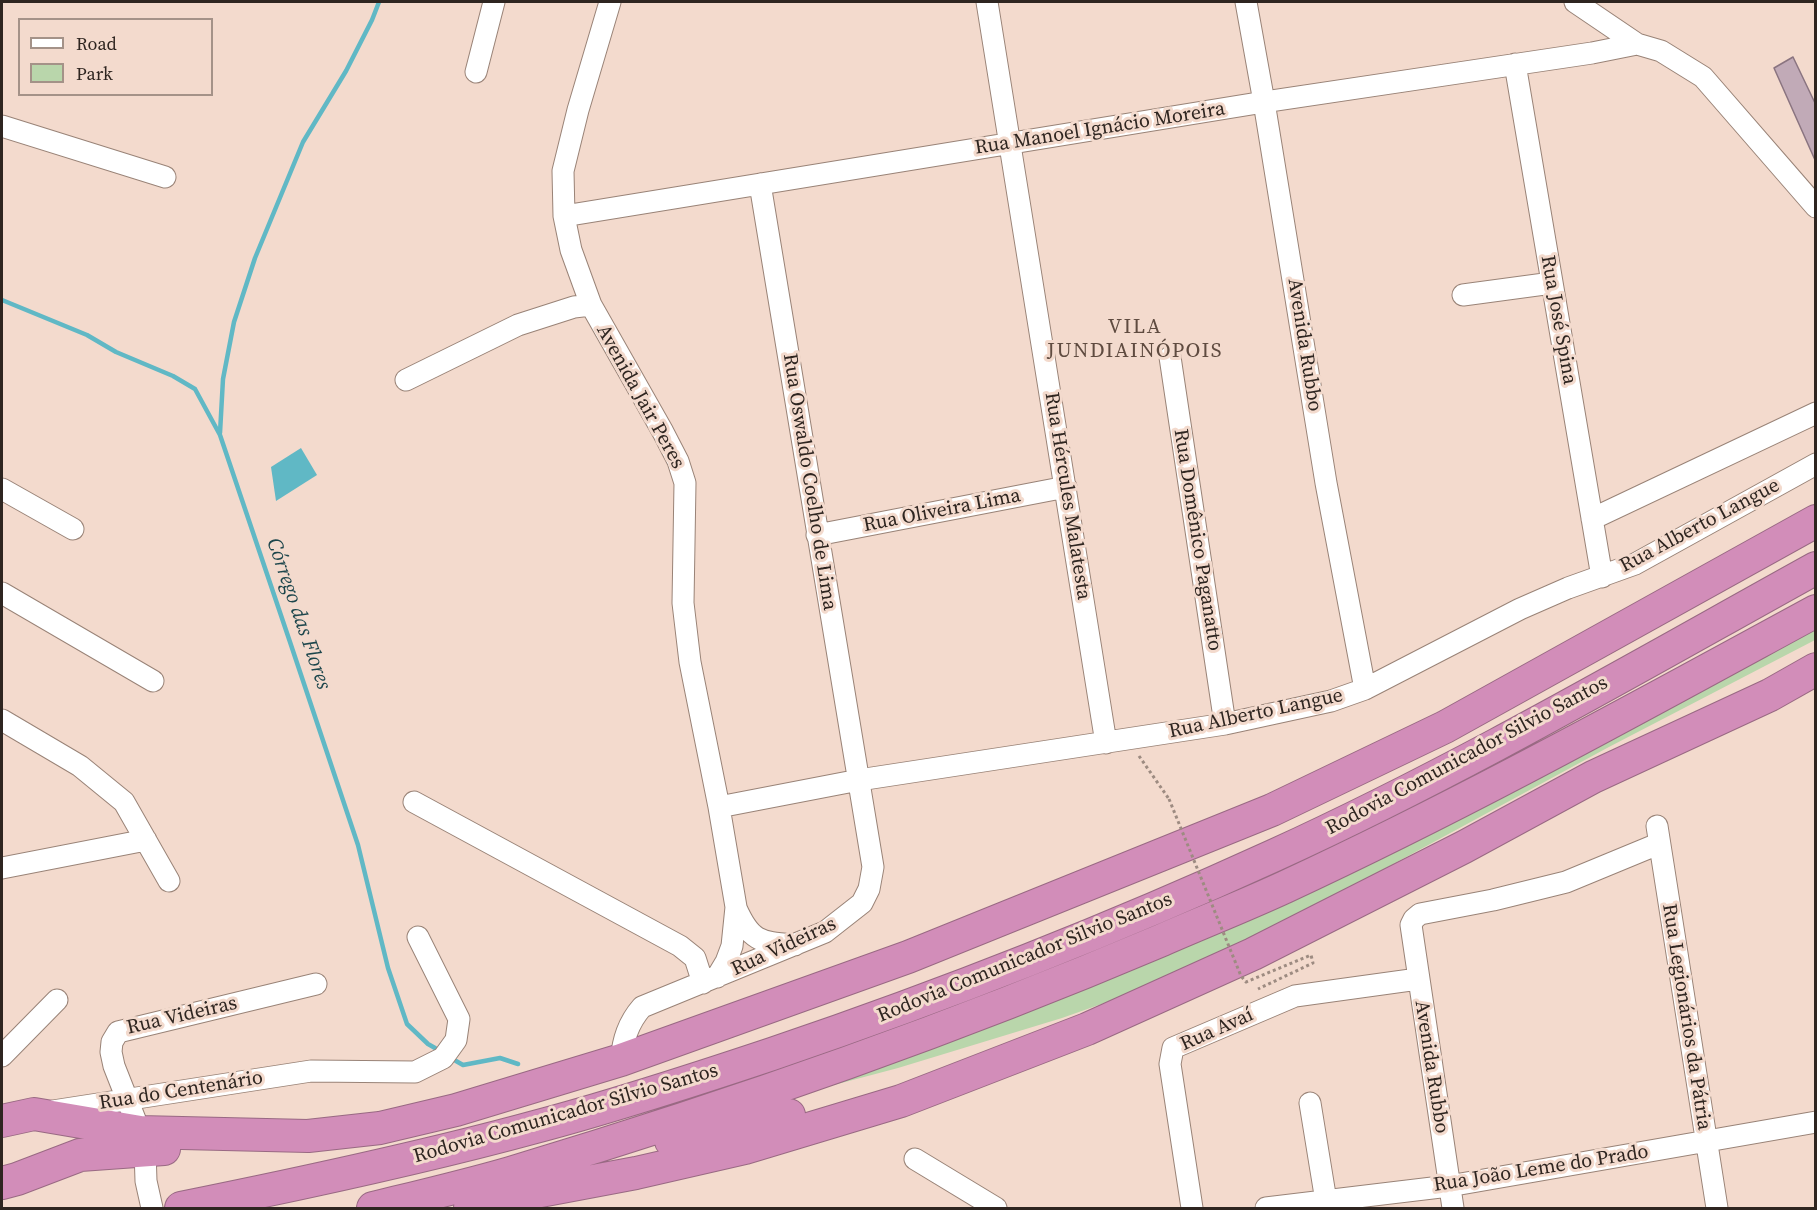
<!DOCTYPE html>
<meta charset="utf-8">
<style>
body{margin:0}
#map{position:relative;width:1817px;height:1210px;overflow:hidden;background:#f3dacd;font-family:"Source Serif 4",serif}
canvas{display:block}
.frame{position:absolute;inset:0;border:3px solid #2e2520;pointer-events:none}
.legend{position:absolute;left:18px;top:18px;width:195px;height:78px;box-sizing:border-box;background:#f3dacd;border:2px solid #a49288;margin:0;padding:8px 10px;list-style:none;font-size:18px;color:#2e2520}
.legend li{display:flex;align-items:center;gap:12px;height:30px}
.legend b{width:30px;border:2px solid #a49288}
</style>
<div id="map">
<canvas width="1817" height="1210"></canvas>
<div class="frame"></div>
<ul class="legend">
<li><b style="height:8px;background:#fff"></b>Road</li>
<li><b style="height:16px;background:#b9d6ab"></b>Park</li>
</ul>
</div>
<script>
const g = document.querySelector('canvas').getContext('2d');
g.lineJoin = 'round';
function fillPath(path, color) {
  g.fillStyle = color;
  g.fill(path, 'evenodd');
}
function stroke(path, color, width, dash) {
  g.strokeStyle = color;
  g.lineWidth = width;
  g.lineCap = dash ? 'butt' : 'round';
  g.setLineDash(dash || []);
  g.stroke(path);
}
function write(font, color, halo, rows, align = 'center') {
  g.font = font + ' "Source Serif 4",serif';
  g.lineWidth = 6;
  g.setLineDash([]);
  g.textBaseline = 'middle';
  g.strokeStyle = halo;
  g.fillStyle = color;
  for (const [text, x, y, turn = 0] of rows) {
    g.save();
    g.translate(x, y);
    g.rotate((+turn || 0) * Math.PI / 180);
    g.textAlign = isNaN(turn) ? turn : align;
    if (halo) g.strokeText(text, 0, 0);
    g.fillText(text, 0, 0);
    g.restore();
  }
}
const green = new Path2D(`
 M1815 616V640L1607 748 1303 913 1203 961 1110 1001 1062 1018 898 1068 815 1090 936 1043Z`);
const water = new Path2D(`
 M301 448 317 475 276 501 271 467Z`);
const stream = new Path2D(`
 M2 300 87 335 116 352 173 376 195 389 220 435 290 642 358 845 388 968 407 1024 428 1044 435 1048
 M220 433 223 379 234 322 255 258 303 142 346 71 372 20 379 2
 M456 1061 463 1065 500 1058 518 1064`);
const building = new Path2D(`
 M1793 57 1815 103V160L1774 68Z`);
const path = new Path2D(`
 M1139 756 1169 799`);
const minor = new Path2D(`
 M610 2 578 110 563 171 564 216 571 250 591 305 663 432 678 461 685 483 683 603 690 662 719 807 736 907 732 946 726 962 717 977
 M987 2 1106 743
 M1246 2 1264 102 1326 483 1365 689
 M1575 2 1637 44 1661 51 1703 77 1816 207
 M1515 64 1602 577
 M476 72 494 2
 M2 126 165 177
 M564 216 1264 102 1592 53 1637 44
 M1463 295 1552 283
 M1170 357 1225 724
 M406 380 518 325 574 307 591 305
 M2 489 73 529
 M1592 519 1816 413
 M817 535 1066 487
 M2 593 153 681
 M2 720 80 766 124 802 169 881
 M414 802 680 946 695 958 703 983
 M719 807 859 780 1225 724 1331 701 1365 689 1520 609 1568 588 1635 564 1816 464
 M1657 826 1717 1208
 M2 868 146 840
 M736 908C751 942 760 942 795 945
 M2 1056 57 1000
 M621 1060C623 1040 628 1023 642 1007L825 932 862 903 869 889 873 867 760 184
 M1310 1103 1326 1201
 M53 1111 311 1071 415 1072 443 1058 456 1040 459 1019 418 937
 M915 1159 996 1208
 M152 1208 146 1181 145 1150 140 1132 114 1066 111 1052 112 1042 118 1032 316 984
 M1192 1208 1170 1064 1173 1048 1295 996 1418 979
 M1266 1208 1449 1186 1816 1122
 M1453 1208 1411 925 1414 919 1420 914 1493 900 1566 882 1658 844`);
const highway = new Path2D(`
 M2 1121 34 1114 140 1132 308 1136 380 1128 456 1110 621 1060 908 957 1272 810 1445 727 1816 521
 M671 1141 789 1115
 M2 1183 17 1179 80 1155 164 1149
 M181 1208C300 1184 418 1159 535 1127 615 1106 694 1080 772 1054 943 996 1111 930 1275 855 1461 770 1637 667 1816 568
 M373 1208C418 1197 465 1186 510 1173 731 1107 950 1030 1162 940 1203 922 1244 906 1285 887 1466 803 1641 706 1816 611
 M470 1208 535 1192 636 1173 745 1148 901 1101 1087 1029 1253 954 1464 847 1593 777 1770 695 1816 669`);
const pathBridge = new Path2D(`
 M1169 799 1241 976 1246 982 1311 955 1313 963 1258 989`);
const streetNames = [
 ["Rua Manoel Ignácio Moreira",1100,129,-9],
 ["Rua José Spina",1558,320,80],
 ["Avenida Rubbo",1304,345,81],
 ["Avenida Jair Peres",640,397,61],
 ["Rua Oswaldo Coelho de Lima",809,482,81],
 ["Rua Hércules Malatesta",1067,496,81],
 ["Rua Oliveira Lima",942,511,-11],
 ["Rua Alberto Langue",1700,526,-28],
 ["Rua Domênico Paganatto",1197,540,81],
 ["Rua Alberto Langue",1256,714,-12],
 ["Rodovia Comunicador Silvio Santos",1467,756,-28],
 ["Rua Videiras",784,947,-25],
 ["Rodovia Comunicador Silvio Santos",1025,958,-22],
 ["Rua Videiras",182,1016,-13],
 ["Rua Legionários da Pátria",1686,1017,81],
 ["Rua Avaí",1217,1030,-24],
 ["Avenida Rubbo",1431,1067,81],
 ["Rua do Centenário",181,1091,-9],
 ["Rodovia Comunicador Silvio Santos",566,1114,-16],
 ["Rua João Leme do Prado",1541,1169,-9]
];
const neighbourhoodNames = [
 ["VILA",1135,328],
 ["JUNDIAINÓPOIS",1135,352]
];
const waterNames = [
 ["Córrego das Flores",298,614,71]
];
fillPath(green, '#b9d6ab');
fillPath(water, '#60b8c5');
stroke(stream, '#60b8c5', 4.5);
fillPath(building, '#c1aab7');
stroke(building, '#8a7480', 1.5);
stroke(minor, '#998377', 23);
stroke(highway, '#996983', 34);
stroke(path, '#9d8b81', 3, [3, 3]);
stroke(minor, '#fff', 21);
stroke(highway, '#d28db9', 32);
stroke(pathBridge, '#9d8b81', 3, [3, 3]);
write('20px', '#2e2520', '#f3dacd', streetNames);
g.letterSpacing = '1.5px';
write('21px', '#5f4b40', '#f3dacd', neighbourhoodNames);
g.letterSpacing = '0px';
write('italic 21px', '#1d464c', '#f3dacd', waterNames);
</script>
